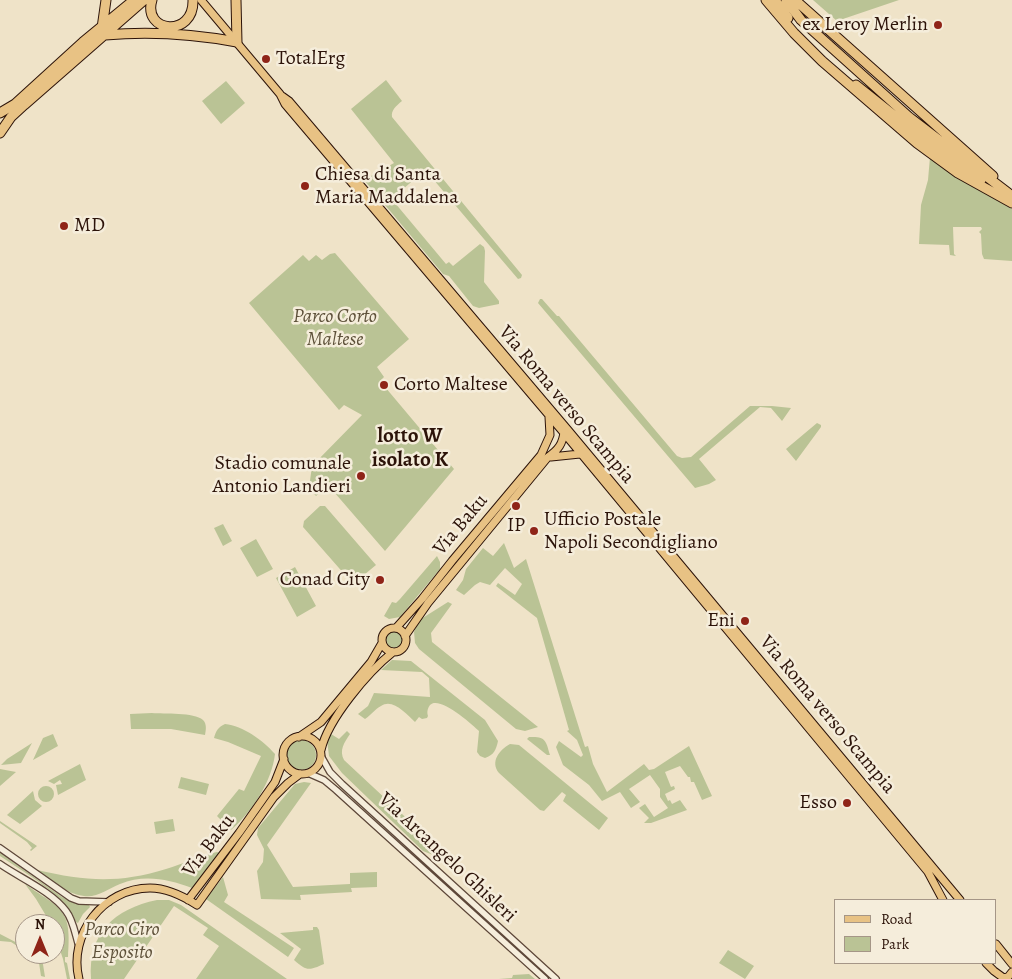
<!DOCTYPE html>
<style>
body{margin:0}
#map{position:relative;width:1012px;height:979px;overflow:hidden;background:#efe3c8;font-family:Alegreya,serif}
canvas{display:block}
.legend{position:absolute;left:834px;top:899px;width:162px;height:65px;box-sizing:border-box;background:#f5eddb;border:1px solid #a59687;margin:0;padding:6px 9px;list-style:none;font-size:15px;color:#2c1309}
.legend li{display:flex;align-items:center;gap:10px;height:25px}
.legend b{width:25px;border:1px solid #a59687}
.north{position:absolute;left:15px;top:914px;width:50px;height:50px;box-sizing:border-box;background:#f5eddb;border:1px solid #a59687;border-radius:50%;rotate:0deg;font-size:14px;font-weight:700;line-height:20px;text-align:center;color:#2c1309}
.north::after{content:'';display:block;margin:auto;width:18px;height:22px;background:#8f2418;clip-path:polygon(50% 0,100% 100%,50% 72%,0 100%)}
</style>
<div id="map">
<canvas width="1012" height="979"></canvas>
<ul class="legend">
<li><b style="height:6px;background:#e8c284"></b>Road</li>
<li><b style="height:14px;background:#bac395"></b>Park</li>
</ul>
<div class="north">N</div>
</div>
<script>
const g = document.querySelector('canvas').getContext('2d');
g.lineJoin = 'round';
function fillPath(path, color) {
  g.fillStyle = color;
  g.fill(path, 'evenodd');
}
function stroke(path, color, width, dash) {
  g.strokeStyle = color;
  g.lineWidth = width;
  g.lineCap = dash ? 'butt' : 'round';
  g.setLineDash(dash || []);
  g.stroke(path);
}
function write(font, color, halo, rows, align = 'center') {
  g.font = font + ' Alegreya,serif';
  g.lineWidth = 5;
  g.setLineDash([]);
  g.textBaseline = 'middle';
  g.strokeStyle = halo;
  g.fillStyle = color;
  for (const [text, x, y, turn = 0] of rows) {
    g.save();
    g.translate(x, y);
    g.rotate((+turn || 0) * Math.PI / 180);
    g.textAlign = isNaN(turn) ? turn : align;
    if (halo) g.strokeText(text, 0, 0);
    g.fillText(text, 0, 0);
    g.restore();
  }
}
const green = new Path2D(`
 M813 0H899L837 21Z
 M386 80 402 101C396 106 391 110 392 117L522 275 521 278 518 279 427 172 424 171 395 196 398 200 395 203 446 264 449 262 453 266 480 244 484 247 485 251 484 282 499 301V304L479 308 473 306 449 276 443 274 364 180 394 163 351 109Z
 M226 81 245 103 221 124 202 101Z
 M930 157 1012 209V261L984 259 982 254 981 234 979 232 982 229 981 227H953L954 254 956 256 950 255 949 245 919 244 921 205 928 180Z
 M335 253 409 339 377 367 384 377 380 381 454 469 385 551 328 485 316 496 309 488 312 466 362 415 344 405 339 410 249 303 303 255 309 261 316 255 322 260 330 254Z
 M540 299H542L557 316H559L677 456 682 458 691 457 750 406H772L791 408 782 421 771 408 760 407 699 459 716 480 709 484 695 488 538 303Z
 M817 423 821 425V427L796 461 786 449Z
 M320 506H325L376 565 353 584 303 527 304 521Z
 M223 524 232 541 223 546 214 528Z
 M256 539 273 569 257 577 240 548Z
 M504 543 514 568 526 559 585 747 588 746 593 764 607 792 644 764 649 770 654 769 689 746 712 796 702 800 694 782H691L690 777H688L680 766 665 772 671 787 674 786 675 789 665 794 668 801 670 800 672 804 680 800 687 810 651 823H644L649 818 639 808 645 804 654 817 668 808 660 797V789L650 775 629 789 640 802 631 808 620 792 602 801 589 785 563 765 556 747 559 741 581 757 583 755 577 740 567 731 569 730 537 618 496 586 498 583 515 595 522 584 505 568 490 585 480 582 475 585 464 595 456 590 463 580 466 569 483 548 493 556Z
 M437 556 440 562V569L400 617 389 619 384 616 392 602 396 603 400 599Z
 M295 567 316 606 297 617 276 578Z
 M448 602 452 604 431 633 432 642 538 727 525 731 516 729 419 649 415 643 414 632 416 627 421 619Z
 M385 640a9 9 0 1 1 18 0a9 9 0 1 1-18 0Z
 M392 660 411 661 485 720 498 741C496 750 494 755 485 758L480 756 477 752 479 731C472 724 439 695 430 705 427 709 427 713 428 716L427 718 422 719 419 717 415 722C406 714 393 698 381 706 375 709 371 715 365 719L358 714 368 706 374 693 430 697 429 678 422 672 381 670Z
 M152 713C164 714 194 712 203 720 207 724 206 730 205 735L171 729H131L130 714Z
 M225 724C243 726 263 740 275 754 272 781 252 812 231 830L217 816 239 789 244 791 261 756 228 742 214 738C216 731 218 727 225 724Z
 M347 731 350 734C344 743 339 750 344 760L446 855 443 859 423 851 342 773 329 756 327 740 331 734 339 739Z
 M53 734 58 746 33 760 43 738Z
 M529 737C546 736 546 741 550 755H547L527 739Z
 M286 755a15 15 0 1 1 30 0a15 15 0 1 1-30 0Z
 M32 743 21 763 1 765 7 759Z
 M510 744 519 745 608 818 599 830 563 801 566 795 562 792 544 811 540 810 499 773C490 762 499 750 510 744Z
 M80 764 86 780 58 795 56 785 62 784 60 780 54 784 48 781Z
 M0 769 16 772 0 786Z
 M181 777 209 784 206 795 178 788Z
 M304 782 311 783 267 845 293 887 350 884V873L377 872V887L351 888 352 892 300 895 301 900 261 899 257 871 263 862 264 849 257 835 258 828 295 784Z
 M38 794a8 8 0 1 1 16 0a8 8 0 1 1-16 0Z
 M33 791 35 800 42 806 20 824 7 815Z
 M173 819 175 831 156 834 154 822Z
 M0 821 37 846 31 851 30 850 32 848 27 842 0 823Z
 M217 852 220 853 192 888C168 879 144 874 120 884 108 889 97 898 84 896 66 894 51 880 37 870 85 881 117 884 166 869 183 864 199 856 217 852Z
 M0 853 62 897 76 904 89 905 90 907 83 914 78 923 76 922C66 895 23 872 0 856Z
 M223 877 228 895 224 902 294 948 288 957 206 899Z
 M25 884C62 910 72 908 68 957H65V962L67 963 70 979H67L63 959 55 935V924H51L36 899Z
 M157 900H169L181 905 287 979H196L219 946 203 935 208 928 174 906 124 979H91C88 933 114 909 157 900Z
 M313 927H317L319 930 324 964C308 971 307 971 294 960L301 949 280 933 313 930Z
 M0 934 25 947V951L11 942 0 941Z
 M728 950 754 966 745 979 719 963Z
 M29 954H37L42 958 45 977 41 976 39 963Z
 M529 974 535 979H499L512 978 513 975Z`);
const minor = new Path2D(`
 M321 756 330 772 342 784 556 979
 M308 773 324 780 336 790 545 979
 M0 848 71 898 79 901 109 902
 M0 864C20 878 51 891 66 911 73 920 75 933 78 943`);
const major = new Path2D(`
 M201 0 280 94 285 104 564 433 928 872 943 900
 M282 96 289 101 568 430 960 900
 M551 457 580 454
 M382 640a12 12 0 1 1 24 0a12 12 0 1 1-24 0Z
 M396 628 422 599 452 561 541 455 550 435 549 417
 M405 636 428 603 548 457C558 450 563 444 564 431
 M283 755a19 19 0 1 1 38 0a19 19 0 1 1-38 0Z
 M299 737 321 722 371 662 382 643
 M321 750C328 719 368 672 393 652
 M188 900 239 833 275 782 284 759
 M996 944 1012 964
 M986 963 994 971 1005 979
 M1003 978 1008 977 1012 972
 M79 979C68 935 103 888 150 888 167 888 183 896 197 905L274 797 288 783 300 774`);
const highway = new Path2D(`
 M152 0C142 33 194 38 193 0
 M766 0 794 33 822 61 917 143 958 173 1012 203
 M775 0 788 18
 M786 0 801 20 909 117 1012 196
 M795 0 993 176
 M102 28 106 0
 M105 35C149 31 194 34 237 42L236 0
 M856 85 911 129 981 180
 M0 113 15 104 83 42 134 0
 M0 133 11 117 24 105 144 0`);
const markers = [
 [938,25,5,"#8f2418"],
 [266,59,5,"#8f2418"],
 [305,186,5,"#8f2418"],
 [64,226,5,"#8f2418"],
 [384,385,5,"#8f2418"],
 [361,476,5,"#8f2418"],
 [516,506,5,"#8f2418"],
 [534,531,5,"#8f2418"],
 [380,580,5,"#8f2418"],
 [745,621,5,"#8f2418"],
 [847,803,5,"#8f2418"]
];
const poiNames = [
 ["ex Leroy Merlin",928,25],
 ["TotalErg",276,59,"left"],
 ["Chiesa di Santa",315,175,"left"],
 ["Maria Maddalena",315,198,"left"],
 ["MD",74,226,"left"],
 ["Corto Maltese",394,385,"left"],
 ["Stadio comunale",351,464],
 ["Antonio Landieri",351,487],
 ["Ufficio Postale",544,520,"left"],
 ["Napoli Secondigliano",544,543,"left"],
 ["IP",516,526,"center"],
 ["Conad City",370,580],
 ["Eni",735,621],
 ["Esso",837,803]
];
const parkNames = [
 ["Parco Corto",335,317],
 ["Maltese",335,340],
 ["Parco Ciro",122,930],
 ["Esposito",122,953]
];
const streetNames = [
 ["Via Roma verso Scampia",566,405,50],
 ["Via Baku",461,525,-50],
 ["Via Roma verso Scampia",827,715,50],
 ["Via Baku",209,846,-53],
 ["Via Arcangelo Ghisleri",447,858,43]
];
const neighbourhoodNames = [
 ["lotto W",410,437],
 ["isolato K",410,461]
];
fillPath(green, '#bac395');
stroke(minor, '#5d4739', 8);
stroke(major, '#2c1309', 9);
stroke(highway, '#2c1309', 11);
stroke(minor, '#f5eddb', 5.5);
stroke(major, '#e8c284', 7);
stroke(highway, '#e8c284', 9);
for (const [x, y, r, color] of markers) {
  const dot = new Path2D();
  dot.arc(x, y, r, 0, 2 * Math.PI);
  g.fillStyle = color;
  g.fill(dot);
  stroke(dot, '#f5eddb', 2);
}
write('20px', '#2c1309', '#f5eddb', poiNames, 'right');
write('italic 20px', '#5e513a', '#f5eddb', parkNames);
write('20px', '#2c1309', '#f5eddb', streetNames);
write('bold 21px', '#2c1309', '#f5eddb', neighbourhoodNames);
</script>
